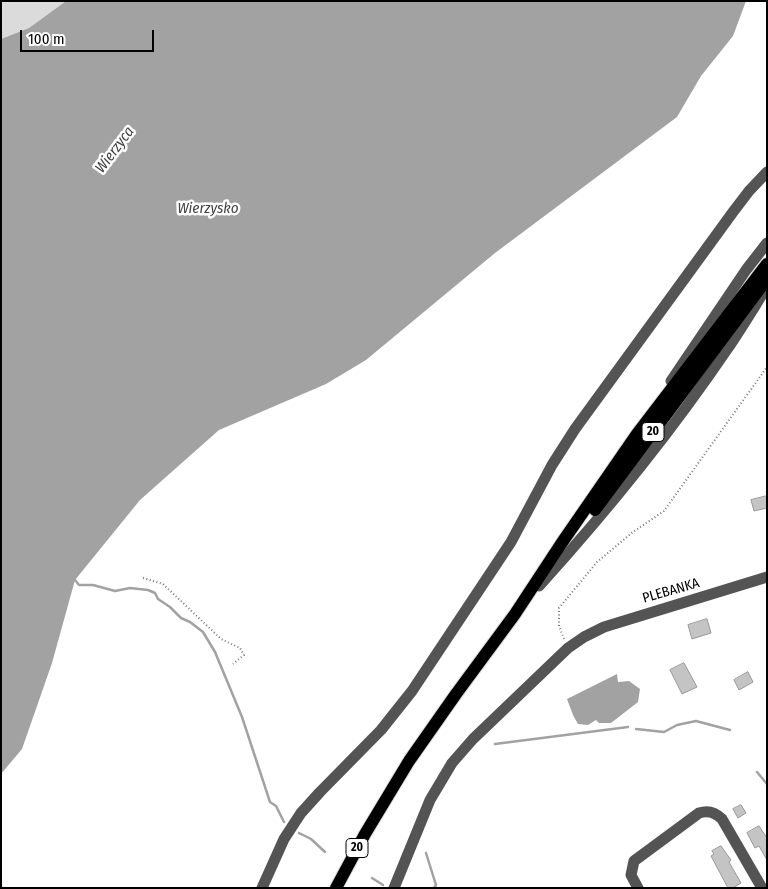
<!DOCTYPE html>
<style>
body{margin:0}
#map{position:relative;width:768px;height:889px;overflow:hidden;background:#fff;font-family:"Fira Sans Condensed",sans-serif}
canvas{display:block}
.frame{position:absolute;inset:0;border:2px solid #000;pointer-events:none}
.scale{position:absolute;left:20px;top:30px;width:134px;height:22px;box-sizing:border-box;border:2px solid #000;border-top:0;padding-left:6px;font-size:15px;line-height:18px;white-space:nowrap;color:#000;-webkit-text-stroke:4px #fff;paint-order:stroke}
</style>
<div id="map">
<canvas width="768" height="889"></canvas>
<div class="frame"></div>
<div class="scale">100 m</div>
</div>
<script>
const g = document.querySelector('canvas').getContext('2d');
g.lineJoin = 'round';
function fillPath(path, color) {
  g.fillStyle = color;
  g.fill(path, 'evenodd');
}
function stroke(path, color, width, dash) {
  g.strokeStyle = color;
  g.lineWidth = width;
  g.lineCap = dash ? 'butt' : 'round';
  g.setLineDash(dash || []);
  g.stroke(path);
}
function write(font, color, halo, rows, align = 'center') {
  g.font = font + ' "Fira Sans Condensed",sans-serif';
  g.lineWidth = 5;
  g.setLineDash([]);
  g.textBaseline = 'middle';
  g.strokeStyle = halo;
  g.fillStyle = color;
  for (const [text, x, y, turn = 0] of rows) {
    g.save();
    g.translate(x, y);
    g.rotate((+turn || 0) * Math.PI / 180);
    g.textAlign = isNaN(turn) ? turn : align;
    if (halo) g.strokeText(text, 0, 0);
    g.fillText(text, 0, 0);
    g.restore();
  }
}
const green = new Path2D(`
 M1 1H66L29 28 1 39Z`);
const water = new Path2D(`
 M66 1H746L733 36 701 76 677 117 495 253 366 360 326 384 219 430 140 500 75 580 52 663 22 749 1 774V39L29 28Z
 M617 674 618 682 629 681 640 689 638 702 611 723H599L596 720 588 725 578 724 573 715 567 699Z`);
const stream = new Path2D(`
 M75 580 79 585H93L115 591 130 588 148 590 155 593 158 599 170 607 181 618 190 622 203 632 215 652 242 717 270 802 276 806 284 822
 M636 729 664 732 677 725 696 721 730 730
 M495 744 628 727
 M757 772 767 784
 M299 833 311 839 325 852
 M426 853 436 885 434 888
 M372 878 383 885`);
const building = new Path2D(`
 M767 496V508L754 511 751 500Z
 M707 619 711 633 692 639 688 625Z
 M684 663 697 687 682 694 670 670Z
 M748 672 753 682 739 690 734 680Z
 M741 805 746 813 738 818 733 809Z
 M759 826 767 838V860L759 846 755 848 747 833Z
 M721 846 731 860 729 862 741 883 733 888H728L711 856 714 854 712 851Z`);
const path = new Path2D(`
 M143 578 163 584 221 639 240 648 244 655 233 664
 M564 639 559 626V608L597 562 633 532 664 511 767 367`);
const minor = new Path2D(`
 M671 381 746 270 767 243
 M539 586C607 511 671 432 728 348 741 329 753 309 765 290
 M262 888 284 839 301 813 320 792 381 730 412 691 511 542 552 465 575 429 733 212 749 191 767 172
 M394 888 430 800 452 763 473 739 568 648 584 637 604 627 767 577
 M638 888 631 875 634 861 699 813C708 810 715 812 722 819L762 888`);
const major = new Path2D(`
 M595 510 767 279
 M336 888 365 834 409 761 456 694 515 614 561 544 637 434 767 264`);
const shields = [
 [653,432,22],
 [357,848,22]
];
const shieldNames = [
 ["20",653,432],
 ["20",357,848]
];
const streetNames = [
 ["PLEBANKA",671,591,-16]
];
const waterNames = [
 ["Wierzyca",115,150,-53],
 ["Wierzysko",208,209]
];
fillPath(green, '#dbdbdb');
fillPath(water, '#a2a2a2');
stroke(stream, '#a2a2a2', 2.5);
fillPath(building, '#c4c4c4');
stroke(building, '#989898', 1);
stroke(major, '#dbdbdb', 14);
stroke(path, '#767676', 2, [1, 2.5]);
stroke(minor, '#545454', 11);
stroke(major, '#000', 12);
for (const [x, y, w] of shields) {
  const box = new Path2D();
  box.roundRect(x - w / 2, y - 9.5, w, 19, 4);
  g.fillStyle = '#fff';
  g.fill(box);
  stroke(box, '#000', 1);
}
write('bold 12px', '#000', null, shieldNames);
write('14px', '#000', '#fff', streetNames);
write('italic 15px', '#434343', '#fff', waterNames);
</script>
